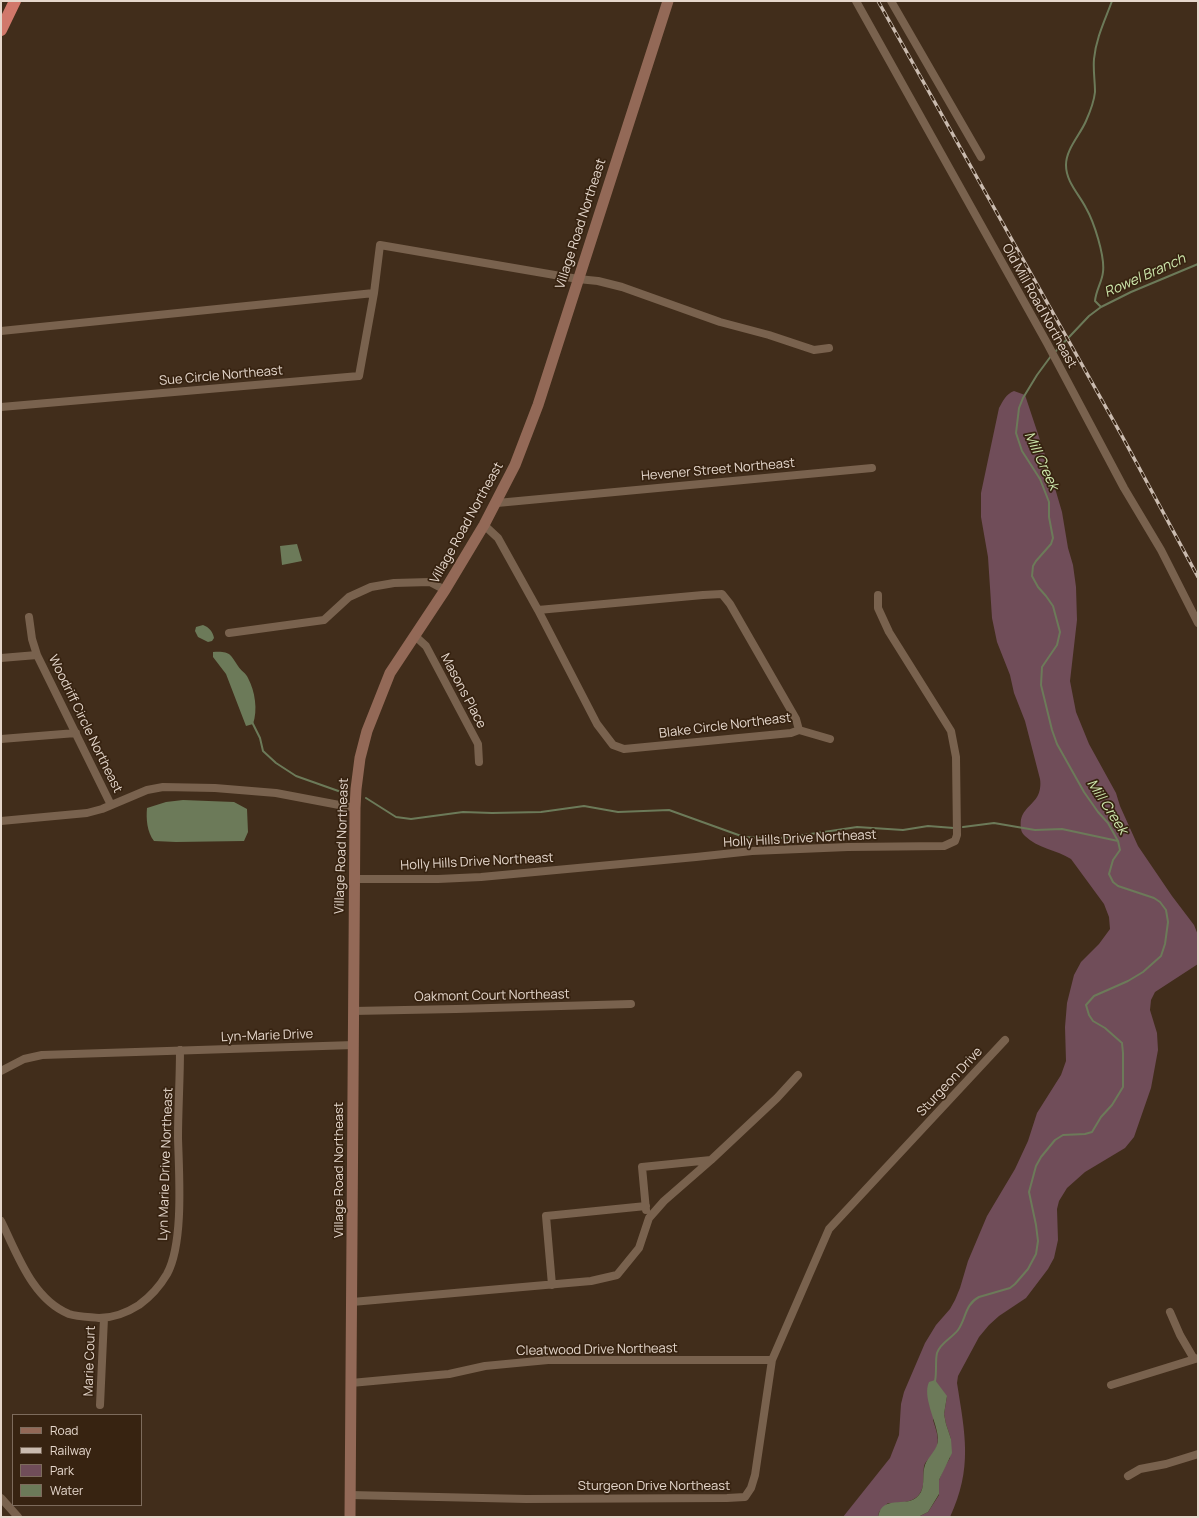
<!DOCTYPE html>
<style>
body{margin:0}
#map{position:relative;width:1199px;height:1518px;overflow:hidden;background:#412d1b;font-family:Manrope,sans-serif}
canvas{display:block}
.frame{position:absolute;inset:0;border:2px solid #e5d7cc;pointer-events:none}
.legend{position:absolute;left:12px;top:1414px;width:130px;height:92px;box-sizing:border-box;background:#372311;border:1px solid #7d6b5c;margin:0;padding:5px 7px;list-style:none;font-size:12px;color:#e5d7cc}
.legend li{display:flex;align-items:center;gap:8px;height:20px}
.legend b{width:20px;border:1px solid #7d6b5c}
</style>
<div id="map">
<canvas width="1199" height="1518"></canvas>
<div class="frame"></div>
<ul class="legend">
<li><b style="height:5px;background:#936957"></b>Road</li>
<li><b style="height:5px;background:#cabbaf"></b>Railway</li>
<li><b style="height:11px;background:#704d59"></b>Park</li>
<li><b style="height:11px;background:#6c7a59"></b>Water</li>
</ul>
</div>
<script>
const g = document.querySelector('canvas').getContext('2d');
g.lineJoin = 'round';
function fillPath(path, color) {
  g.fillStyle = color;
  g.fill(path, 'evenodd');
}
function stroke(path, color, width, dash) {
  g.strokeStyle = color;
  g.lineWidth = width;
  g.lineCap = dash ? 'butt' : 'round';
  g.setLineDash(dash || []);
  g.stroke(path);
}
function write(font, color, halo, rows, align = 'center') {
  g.font = font + ' Manrope,sans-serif';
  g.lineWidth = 3.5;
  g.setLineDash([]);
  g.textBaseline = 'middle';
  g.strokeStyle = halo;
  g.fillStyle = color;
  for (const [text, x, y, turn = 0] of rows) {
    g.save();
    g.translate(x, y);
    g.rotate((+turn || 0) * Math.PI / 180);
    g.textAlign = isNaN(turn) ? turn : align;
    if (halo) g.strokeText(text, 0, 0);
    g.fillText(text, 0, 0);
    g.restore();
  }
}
const green = new Path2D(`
 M1014 391 1025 395 1047 461 1062 512 1068 548 1073 565 1076 587 1077 620 1070 681 1076 712 1089 744 1116 793 1120 806 1138 846 1172 896 1194 925 1198 935V964L1155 992 1151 1000 1150 1010 1157 1033 1158 1050 1151 1088 1134 1137 1125 1148 1085 1172 1067 1188 1059 1201 1057 1209 1058 1240 1054 1258 1048 1269 1026 1298 999 1316 989 1325 979 1337 958 1376 957 1383C965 1434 973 1468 950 1517H918L928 1512 939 1495V1480L944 1468 950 1458 951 1439 946 1424 944 1414 947 1396 933 1420C936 1430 941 1441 935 1451 932 1456 926 1460 924 1466 923 1472 924 1479 923 1485 920 1503 903 1503 888 1503L879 1512 878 1517H843L890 1458 899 1435 901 1404 904 1392 925 1343 936 1325 950 1309 955 1300 960 1288 968 1261 987 1216 1015 1169 1028 1141 1037 1113 1061 1075 1066 1061 1065 1027 1067 1003 1074 975 1081 962 1099 944 1110 929 1109 917 1104 904 1071 859C1057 850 1037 848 1025 836 1022 833 1021 831 1021 828 1019 811 1029 809 1037 797 1040 792 1041 785 1040 779L1025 721 1014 693 1010 675 997 642 992 618 988 557 981 517V493L999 408C1003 401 1006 394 1014 391Z`);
const water = new Path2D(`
 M297 544 302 561 282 565 280 546Z
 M203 625C209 627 213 632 214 638L212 641 208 642 198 637 195 631 196 627Z
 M213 652C230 651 230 654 238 666 241 671 246 673 248 678 255 691 258 710 253 724L246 726 226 674 213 657Z
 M183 800 234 802 247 809 248 832 244 841 176 842 154 841C147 832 146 819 147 808L166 802Z
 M935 1380 947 1396 944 1414 946 1424 951 1439 952 1453 939 1480V1494L928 1512 918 1517H878C883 1491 910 1512 921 1492 925 1484 922 1473 925 1465 928 1456 939 1449 938 1438 937 1422 922 1397 929 1382Z`);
const stream = new Path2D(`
 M1101 307 1095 301C1096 290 1102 282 1103 272 1105 256 1094 222 1086 208 1079 194 1066 182 1066 165 1066 149 1080 135 1086 121 1090 112 1094 102 1095 92 1095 81 1093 70 1094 59 1096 38 1105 20 1112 1
 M1054 353 1089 316 1101 307 1131 292 1198 264
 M252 722 260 738 263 751 276 763 296 776 344 793
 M366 798 396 817 411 819 463 812 492 813 541 812 584 806 618 812 669 810 744 837 763 838H784L857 827 903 830 928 826 954 828
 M963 827 994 823 1035 830 1062 829 1118 841
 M935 1381C937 1372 935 1362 937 1353 940 1343 952 1338 958 1330 966 1319 965 1304 979 1297L1010 1288 1015 1284 1028 1269 1036 1254 1038 1241 1036 1225 1029 1192 1036 1166 1041 1157 1055 1140 1063 1135 1085 1134 1092 1132 1101 1117 1112 1105 1123 1087V1053L1122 1043 1105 1028 1093 1021 1089 1015 1086 1005 1094 996 1128 981 1143 972 1161 956 1165 944 1168 922 1166 910 1160 902 1154 898 1118 886 1113 882 1109 874 1113 860 1120 850 1118 841 1108 823 1098 812 1084 792 1057 744 1052 730 1041 685 1042 667 1057 645 1060 632 1053 606 1046 596 1038 587 1032 576 1033 566 1036 561 1051 544 1053 538 1049 517V502L1040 479 1022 451 1016 433 1019 408 1023 398 1037 375 1051 356`);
const minor = new Path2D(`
 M856 1 1047 343 1124 488 1161 550 1198 623
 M891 1 981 157
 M374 293 380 245 578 279 598 281 622 287 720 322 769 335 814 350 829 348
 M1 331 374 293 359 376 1 407
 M497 503 872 468
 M484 525 498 538 538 610
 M722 594 730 604 796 719 799 730 791 733 645 747 624 749 613 745 597 724 538 610 703 595Z
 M29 617 32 639 37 655 111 805
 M229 633 324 620 349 597 371 587 394 583 430 582 445 590
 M415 636 426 646 478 744 479 762
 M1 658 37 655
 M799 730 830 739
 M1 739 76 733
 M1 821 87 813 102 809 147 790 163 787 215 788 276 793 355 808
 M355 879H438L481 877 696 857 752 851 848 847 944 846 955 841 957 835 956 757 951 731 889 632 878 608V595
 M353 1011 456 1009 631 1004
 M1 1071 24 1059 42 1055 354 1045
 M646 1210 642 1167 711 1160
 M1 1221C17 1253 32 1299 69 1314 78 1317 90 1317 99 1318 113 1318 128 1312 139 1305 150 1297 160 1286 167 1274 184 1243 179 1174 178 1138 178 1109 180 1080 180 1050
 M552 1285 546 1216 646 1206
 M352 1302 591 1281 617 1275 639 1248 649 1218 664 1201 711 1160 777 1098 798 1075
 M1170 1312 1180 1335 1194 1359
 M351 1383 449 1374 485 1366 548 1360H772
 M1111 1385 1198 1358
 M100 1405 104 1318
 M1128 1476 1140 1469 1166 1464 1198 1454
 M350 1495 526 1499 727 1498 745 1497 751 1488 755 1475 772 1360 829 1229 1005 1040
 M1 1498 18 1517`);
const secondary = new Path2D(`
 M350 1517 355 808 356 789 360 758 367 731 390 673 445 590 484 525 515 465 538 405 668 1`);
const motorway = new Path2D(`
 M1 30 15 1`);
const rail = new Path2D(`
 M878 1 1122 436 1198 577`);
const streetNames = [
 ["Village Road Northeast",581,224,-72],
 ["Old Mill Road Northeast",1039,306,61],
 ["Sue Circle Northeast",221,376,-5],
 ["Hevener Street Northeast",718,470,-5],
 ["Village Road Northeast",467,523,-61],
 ["Masons Place",463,691,62],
 ["Woodriff Circle Northeast",85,724,64],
 ["Blake Circle Northeast",725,726,-7],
 ["Holly Hills Drive Northeast",800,839,-3],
 ["Village Road Northeast",342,846,-88],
 ["Holly Hills Drive Northeast",477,862,-3],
 ["Oakmont Court Northeast",492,996,-1],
 ["Lyn-Marie Drive",267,1036,-2],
 ["Sturgeon Drive",950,1082,-47],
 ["Lyn Marie Drive Northeast",166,1164,-88],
 ["Village Road Northeast",339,1170,-90],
 ["Cleatwood Drive Northeast",597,1350,-1],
 ["Marie Court",90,1361,-88],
 ["Sturgeon Drive Northeast",654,1486]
];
const waterNames = [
 ["Rowel Branch",1145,276,-24],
 ["Mill Creek",1041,461,65],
 ["Mill Creek",1107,807,57]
];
fillPath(green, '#704d59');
fillPath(water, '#6c7a59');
stroke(stream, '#6c7a59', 2);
stroke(minor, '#79624e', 8);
stroke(secondary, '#936957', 11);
stroke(motorway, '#d1786b', 12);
stroke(rail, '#cabbaf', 3.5);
stroke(rail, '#372311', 2, [6]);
write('13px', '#e5d7cc', '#372311', streetNames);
write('italic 14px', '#cee8ad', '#372311', waterNames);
</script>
